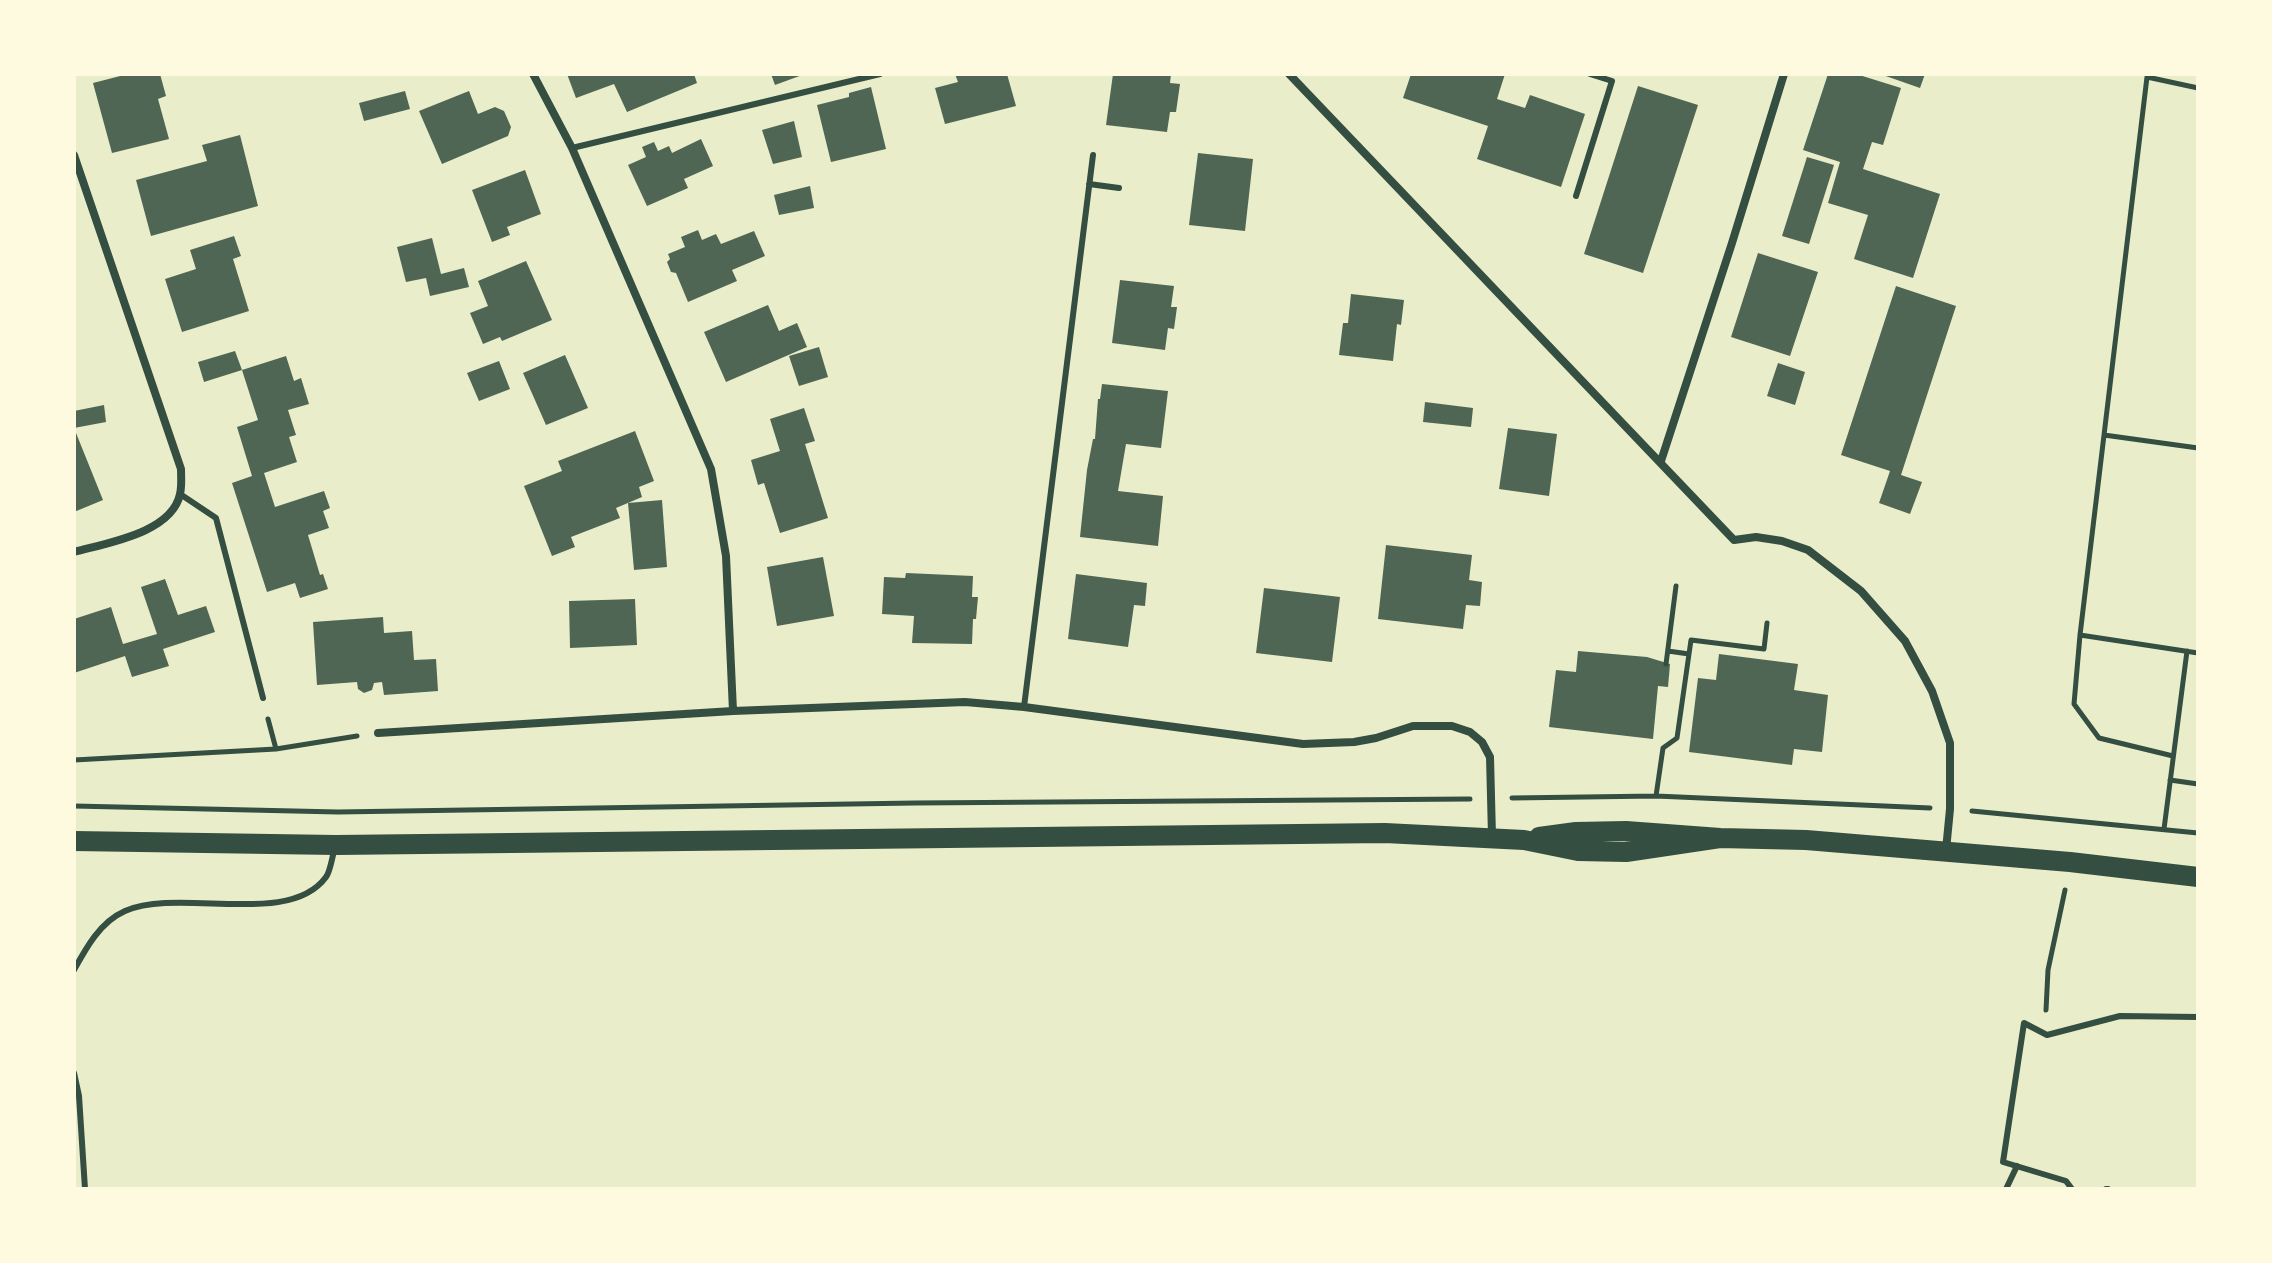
<!DOCTYPE html>
<style>
body{margin:0}
#map{position:relative;width:2272px;height:1263px;overflow:hidden;background:#e9edc9;font-family:"PT Serif",serif}
canvas{display:block}
.frame{position:absolute;inset:0;border:76px solid #fefae0;pointer-events:none}
</style>
<div id="map">
<canvas width="2272" height="1263"></canvas>
<div class="frame"></div>
</div>
<script>
const g = document.querySelector('canvas').getContext('2d');
g.lineJoin = 'round';
function fillPath(path, color) {
  g.fillStyle = color;
  g.fill(path, 'evenodd');
}
function stroke(path, color, width, dash) {
  g.strokeStyle = color;
  g.lineWidth = width;
  g.lineCap = dash ? 'butt' : 'round';
  g.setLineDash(dash || []);
  g.stroke(path);
}
const building = new Path2D(`
 M128 74H160L166 96 158 99 169 139 112 153 93 83Z
 M567 74H694L697 83 627 112 614 84 576 98Z
 M771 74H805L775 85Z
 M955 74H1007L1016 106 945 124 935 88 958 82Z
 M1113 74H1171L1170 83 1180 84 1176 112H1170L1167 132 1106 125Z
 M1411 74H1505L1497 99 1525 108 1530 95 1585 114 1561 187 1477 159 1488 126 1403 98Z
 M1828 74H1856L1901 88 1883 145 1872 142 1863 169 1940 194 1913 278 1854 259 1868 215 1828 203 1840 162 1803 150Z
 M1880 74H1925L1920 88Z
 M1638 86 1698 105 1643 273 1584 254Z
 M871 87 886 149 831 162 817 105 849 97V93Z
 M405 91 410 109 364 121 359 103Z
 M469 91 478 114 495 107 504 111 511 127 508 136 442 164 419 111Z
 M794 121 802 157 773 164 762 130Z
 M240 135 258 206 151 236 136 180 207 161 202 145Z
 M701 139 713 166 684 179 688 188 647 206 628 165 646 157 642 147 654 142 658 151 669 146 672 153Z
 M1198 153 1253 159 1245 231 1189 225Z
 M1807 157 1834 165 1809 244 1782 236Z
 M525 170 541 214 507 227 510 235 492 242 472 190Z
 M810 186 814 208 779 215 774 195Z
 M698 230 702 240 716 234 721 244 754 231 765 256 732 270 737 281 688 302 676 273 671 272 667 262 670 259 668 254 685 247 681 237Z
 M234 236 241 256 233 259 249 311 182 332 165 279 196 269 190 250Z
 M432 238 441 274 464 268 469 287 430 296 426 278 406 282 397 247Z
 M1758 253 1818 272 1790 356 1731 337Z
 M526 261 552 320 502 341 500 337 483 344 470 313 488 306 478 281Z
 M1120 280 1174 286 1171 307H1177L1174 329 1168 328 1165 350 1112 343Z
 M1896 286 1956 306 1901 475 1922 482 1910 514 1879 503 1890 471 1841 455Z
 M1351 294 1404 300 1401 325 1397 324 1393 361 1339 355 1343 323H1348Z
 M768 305 779 331 797 323 807 347 726 382 704 332Z
 M819 347 828 377 799 386 789 356Z
 M235 351 242 370 204 382 198 362Z
 M565 355 588 408 546 425 523 373Z
 M286 356 294 381 301 378 309 404 288 410 296 435 289 437 297 462 264 473 275 507 324 491 330 508 323 511 329 528 308 535 320 575 323 574 328 589 300 598 295 583 267 592 232 483 252 476 237 427 258 420 242 370Z
 M499 361 510 389 479 401 467 373Z
 M1778 363 1805 372 1795 405 1767 396Z
 M1102 384 1168 391 1161 448 1126 444 1118 491 1163 496 1158 546 1080 537 1087 470 1093 439H1095L1098 399H1100Z
 M1425 402 1473 408 1471 427 1423 422Z
 M104 405 106 422 74 428V411Z
 M804 408 815 441 805 444 828 518 780 533 764 483 758 485 751 460 780 451 770 419Z
 M74 428 103 500 74 512Z
 M1508 428 1557 434 1549 496 1499 489Z
 M635 431 654 481 639 487 642 497 616 508 620 518 571 537 575 547 552 556 524 486 562 471 558 461Z
 M662 500 667 567 634 570 628 503Z
 M1386 545 1472 555 1469 580 1482 582 1480 606 1466 605 1463 629 1378 619Z
 M823 557 834 616 777 626 767 567Z
 M906 573 973 576 972 597H978L976 619H973L972 644 912 643 914 616 882 614 884 577 905 578Z
 M1076 574 1147 583 1145 606 1134 605 1128 647 1068 639Z
 M165 579 178 615 206 606 215 632 163 649 169 666 132 677 125 656 74 673V619L111 607 123 644 157 634 141 587Z
 M1264 588 1340 597 1332 662 1256 653Z
 M635 599 637 645 570 648 569 601Z
 M383 617 384 633 412 631 414 660 436 659 438 691 384 695 382 682 374 683 372 690 364 693 358 689 357 682 317 685 313 622Z
 M1578 651 1647 657 1670 664 1668 687 1658 686 1653 739 1549 727 1556 670 1576 672Z
 M1719 654 1798 664 1794 690 1828 695 1822 752 1794 749 1792 765 1689 752 1698 678 1716 680Z`);
const path = new Path2D(`
 M2104 435 2198 448
 M2080 635 2198 653
 M1668 651 1689 654
 M1666 664 1676 586
 M268 719 276 749
 M2173 756 2099 738 2074 704 2080 635 2147 77 2198 88
 M74 760 276 749 357 736
 M2170 780 2198 784
 M1656 796 1663 748 1677 738 1691 640 1764 649 1767 623
 M1512 798 1656 796 1930 808
 M74 806 338 812 915 803 1470 799
 M1972 811 2198 833
 M2164 829 2187 651
 M2046 1010 2048 970 2065 890`);
const service = new Path2D(`
 M572 148 880 74
 M1089 184 1119 188
 M1576 196 1612 81 1590 74
 M180 494 216 518 263 698
 M1024 707 1093 155
 M74 970C86 948 100 922 125 911 180 887 289 928 326 877 331 870 332 856 335 848
 M74 1073 79 1096 85 1189
 M2006 1189 2017 1166
 M2072 1189 2066 1181 2003 1162 2024 1023 2047 1035 2120 1016 2198 1017
 M2106 1189H2108`);
const minor = new Path2D(`
 M533 74 572 148 711 469 726 556 733 711
 M1289 74 1734 540 1756 537 1782 541 1808 550 1861 591 1905 641 1932 691 1950 743V809L1946 850
 M74 155 181 469C181 476 182 486 180 494 172 533 106 543 74 552
 M1661 461 1732 243 1784 74
 M378 733 733 711 965 702 1024 707 1303 744 1354 742 1376 738 1413 726H1452L1470 732 1482 742 1490 757 1492 836`);
const primary = new Path2D(`
 M1539 837 1576 832 1626 831 1720 838 1806 840 2070 862 2198 877
 M74 841 336 845 1385 833 1524 840 1578 851 1626 852 1720 838`);
fillPath(building, '#4f6655');
stroke(path, '#344e41', 5);
stroke(service, '#344e41', 6);
stroke(minor, '#344e41', 8);
stroke(primary, '#344e41', 20);
</script>
